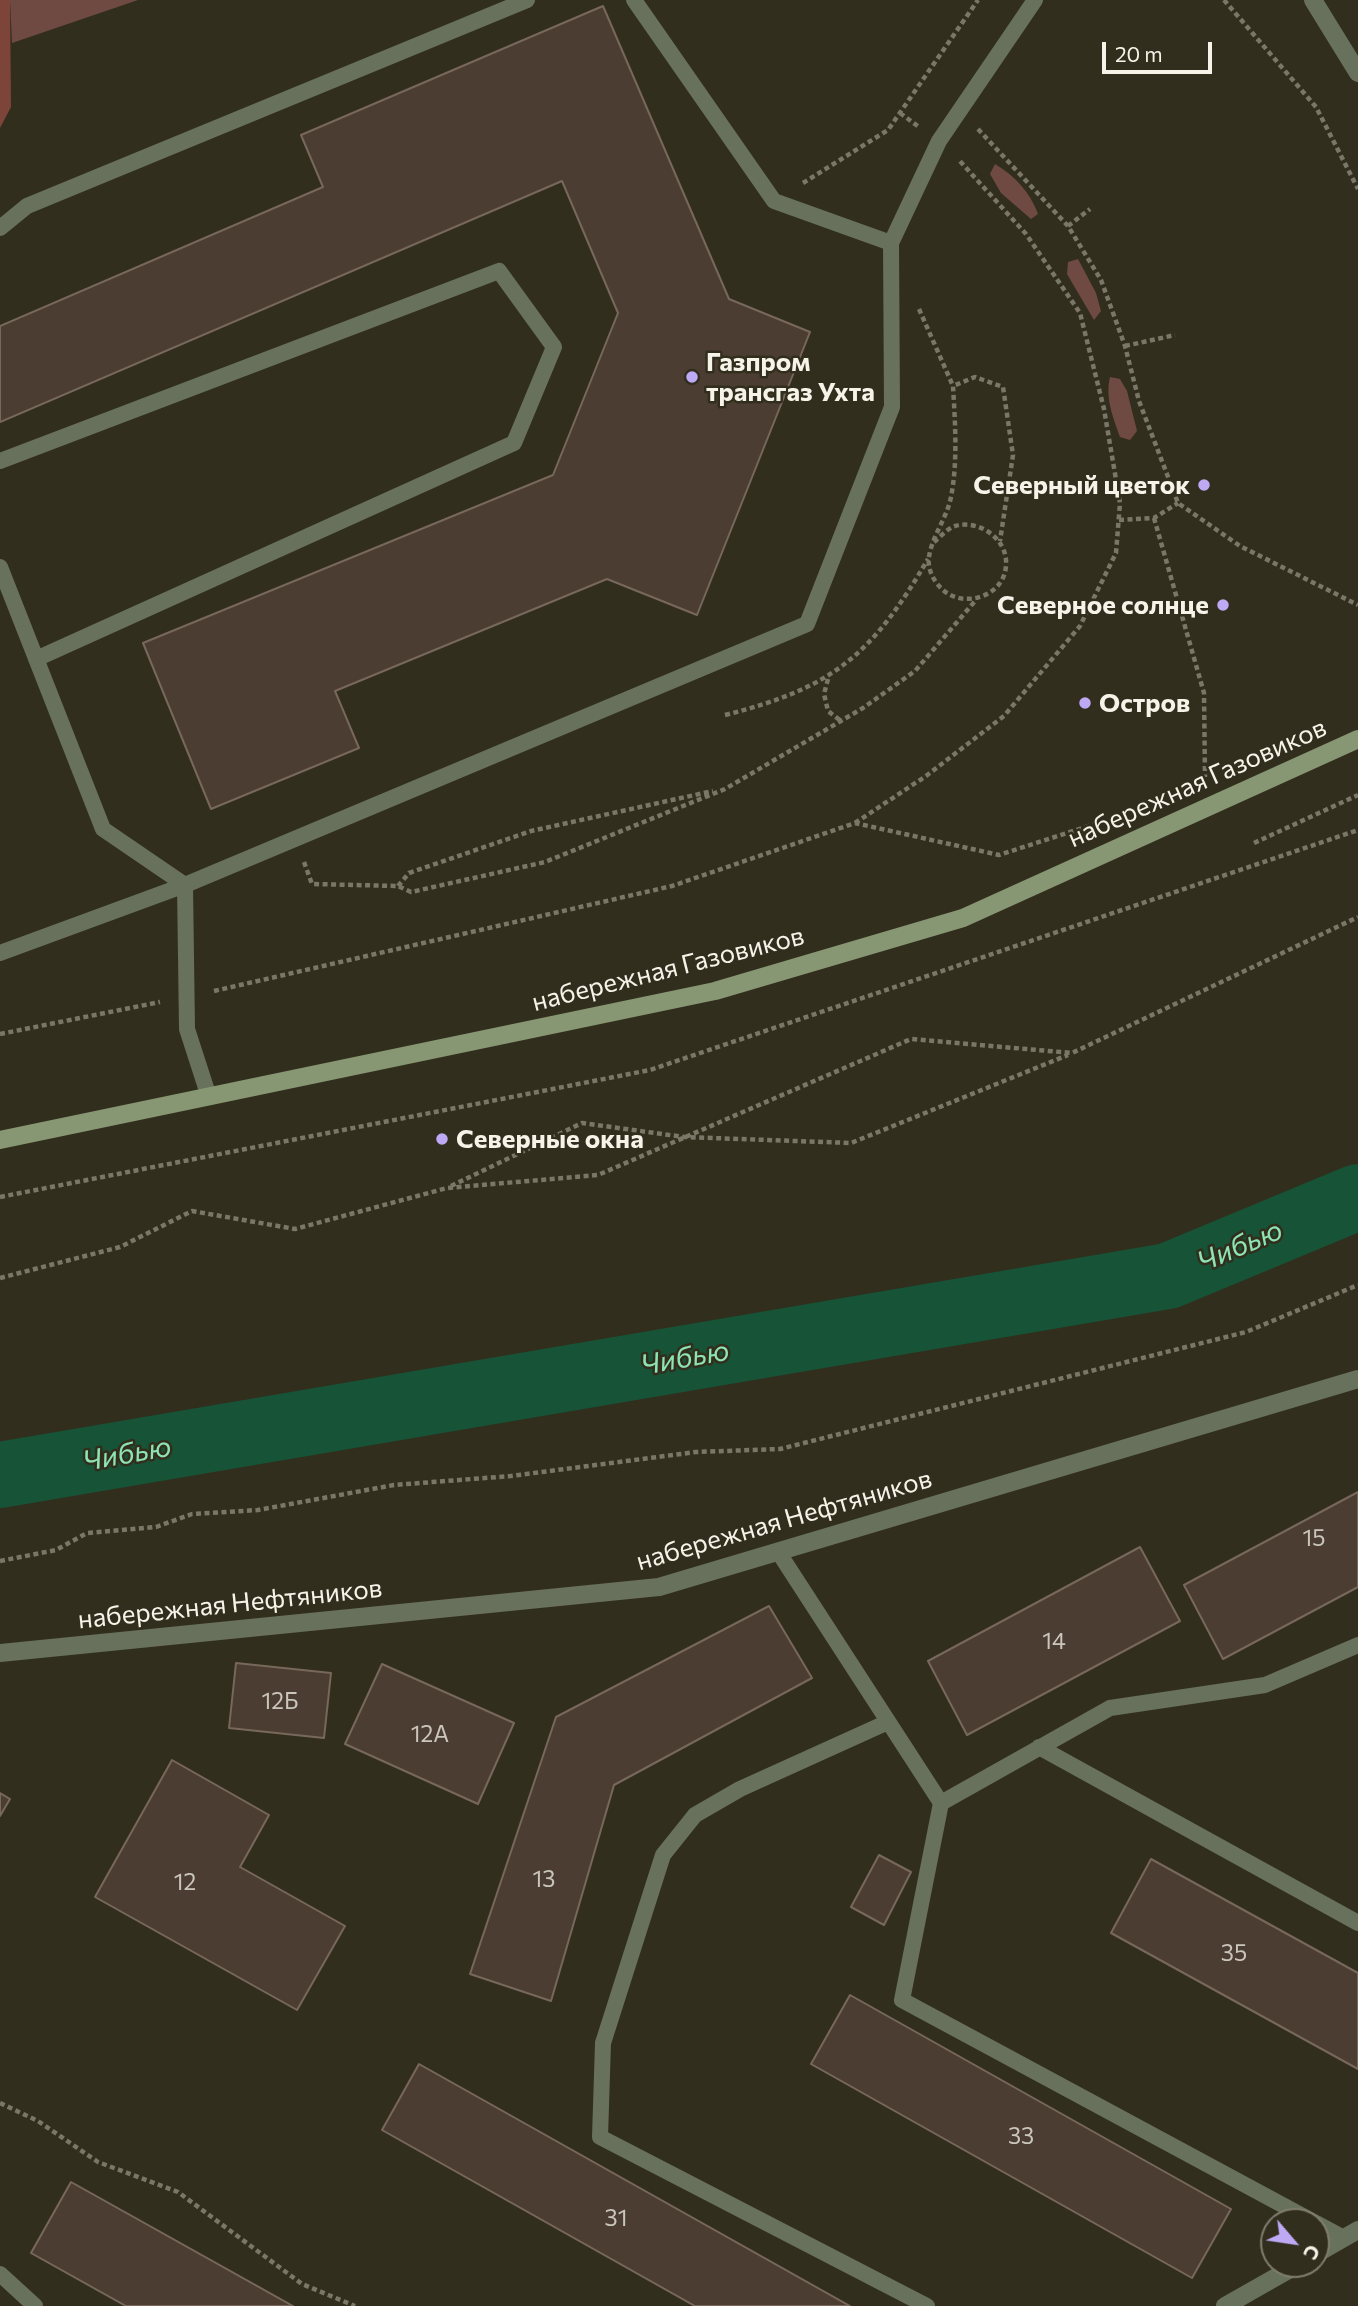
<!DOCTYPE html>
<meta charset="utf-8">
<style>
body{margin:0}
#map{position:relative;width:1358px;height:2306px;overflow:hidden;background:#322e1e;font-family:Commissioner,sans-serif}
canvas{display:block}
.north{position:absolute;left:1260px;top:2208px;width:70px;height:70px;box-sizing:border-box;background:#322e1e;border:2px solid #807d6f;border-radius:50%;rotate:119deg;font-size:19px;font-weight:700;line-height:28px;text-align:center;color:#f6f4e9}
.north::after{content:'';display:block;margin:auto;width:24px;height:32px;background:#bea9f4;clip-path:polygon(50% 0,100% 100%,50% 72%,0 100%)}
.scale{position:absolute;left:1102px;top:42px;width:110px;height:32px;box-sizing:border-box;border:4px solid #f6f4e9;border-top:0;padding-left:9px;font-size:21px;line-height:24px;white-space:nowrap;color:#f6f4e9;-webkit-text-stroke:5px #322e1e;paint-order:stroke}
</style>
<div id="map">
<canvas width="1358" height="2306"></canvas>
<div class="north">С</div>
<div class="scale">20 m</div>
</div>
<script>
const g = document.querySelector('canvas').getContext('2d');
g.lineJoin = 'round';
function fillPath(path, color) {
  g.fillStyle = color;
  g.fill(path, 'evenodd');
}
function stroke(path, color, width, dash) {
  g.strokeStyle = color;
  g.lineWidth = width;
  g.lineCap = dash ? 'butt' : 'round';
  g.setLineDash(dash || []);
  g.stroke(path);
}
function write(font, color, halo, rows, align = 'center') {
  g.font = font + ' Commissioner,sans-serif';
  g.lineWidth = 5;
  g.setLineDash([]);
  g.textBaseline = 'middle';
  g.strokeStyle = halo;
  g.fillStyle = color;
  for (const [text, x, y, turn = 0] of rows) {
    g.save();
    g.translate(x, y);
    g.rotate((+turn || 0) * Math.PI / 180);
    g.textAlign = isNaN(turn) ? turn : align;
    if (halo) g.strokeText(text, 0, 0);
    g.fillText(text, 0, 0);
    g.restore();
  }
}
const green = new Path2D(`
 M10 0H138L12 43Z
 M995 164C1015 176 1030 192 1038 214L1031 219 1001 193 990 174Z
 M1078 259 1096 293 1101 311 1094 320 1067 274 1068 262Z
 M1110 377 1120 379 1127 391 1137 431 1130 440 1120 437C1113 417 1105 398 1110 377Z`);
const forest = new Path2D(`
 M0 0H10L11 107 0 128Z`);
const river = new Path2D(`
 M0 1475 1168 1276 1358 1197`);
const building = new Path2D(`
 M603 6 729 299 810 332 697 615 607 579 335 691 359 748 211 809 143 643 553 475 618 313 562 181 0 422V326L323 187 301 135Z
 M1358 1492V1587L1223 1659 1184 1585Z
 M1140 1547 1180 1621 967 1735 928 1661Z
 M769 1606 812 1678 614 1785 551 2001 470 1974 556 1717Z
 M236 1663 331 1673 324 1738 229 1728Z
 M382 1664 514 1723 478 1804 345 1744Z
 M172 1760 269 1815 240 1867 345 1926 297 2010 95 1897Z
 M0 1793 10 1799 0 1816Z
 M879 1855 911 1872 884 1925 851 1907Z
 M1151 1859 1358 1973V2069L1111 1933Z
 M850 1995 1231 2209 1192 2278 811 2064Z
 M419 2064 850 2306H695L382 2130Z
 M71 2182 293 2306H126L31 2253Z`);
const path = new Path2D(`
 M1224 0 1316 107 1358 189
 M900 113 919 127
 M978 129 1068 226 1101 280 1125 346 1139 401 1178 503 1240 546 1358 605
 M803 183 888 130 978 0
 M1068 226 1090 209
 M919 309 953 386
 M1125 346 1175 335
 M1154 518 1204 693 1205 777
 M1119 520 1154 518 1178 503
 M934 542C940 537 948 528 955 526 979 519 1008 539 1006 565 1005 596 964 609 943 590 934 582 927 569 929 557 932 536 947 518 951 497 958 461 955 422 953 386L975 377 1003 387 1013 455 1000 541
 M828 679 824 694 828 711 841 721
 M725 715C833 688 872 655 928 559
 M855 823 926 776 1004 716 1080 626 1116 553 1120 503 1104 409 1080 313 1026 234 958 159
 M1254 843 1358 795
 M304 862 312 884 398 886 411 892 545 862 725 789 863 708 915 671 976 600
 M398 886 409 873 531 831 713 791
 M214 991 672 886 855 823 999 855 1101 822
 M0 1034 160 1002
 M451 1186 582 1123 684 1137 851 1143 1068 1055
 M0 1197 650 1070 1358 830
 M0 1278 120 1247 192 1211 295 1229 447 1188 598 1175 911 1039 1072 1053 1358 917
 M0 1561 56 1550 87 1533 156 1527 192 1514 258 1510 394 1485 511 1476 696 1452 780 1449 1246 1332 1358 1285
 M0 2103 38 2121 98 2162 178 2192 302 2284 355 2306`);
const service = new Path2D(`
 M634 0 774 201 891 243
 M0 228 27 206 527 0
 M0 461 499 271 554 347 514 443 36 659
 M0 567 103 829 185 885
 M0 953 185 885
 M209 1097 187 1029 185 885 807 624 892 407 891 243 939 141 1035 0
 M779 1553 941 1803 1110 1708 1265 1685 1358 1645
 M888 1722 740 1789 695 1815 663 1855 603 2043 600 2137 927 2306
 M1039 1747 1358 1923
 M941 1803 902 2000 1314 2222
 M1316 2223 1344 2238
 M0 2274 35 2306`);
const minor = new Path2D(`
 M1313 0 1358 73
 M0 1653 659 1587 1358 1379
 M1316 2254 1358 2230
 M1225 2306 1299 2264`);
const secondary = new Path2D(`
 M0 1140 715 991 963 918 1358 739`);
const markers = [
 [692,377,7,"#bea9f4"],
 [1204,485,7,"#bea9f4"],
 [1223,605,7,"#bea9f4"],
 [1085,703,7,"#bea9f4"],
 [442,1139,7,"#bea9f4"]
];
const numberNames = [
 ["15",1314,1538],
 ["14",1054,1641],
 ["12Б",280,1701],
 ["12А",430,1734],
 ["13",544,1879],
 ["12",185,1882],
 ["35",1234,1953],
 ["33",1021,2136],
 ["31",616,2218]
];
const poiNames = [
 ["Газпром",706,362],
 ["трансгаз Ухта",706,392],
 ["Северный цветок",1190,485,"right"],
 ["Северное солнце",1209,605,"right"],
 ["Остров",1099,703],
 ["Северные окна",456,1139]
];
const streetNames = [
 ["набережная Газовиков",1197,783,-24],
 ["набережная Газовиков",668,969,-14],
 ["набережная Нефтяников",784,1520,-16],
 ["набережная Нефтяников",230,1604,-6]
];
const waterNames = [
 ["Чибью",1240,1246,-23],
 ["Чибью",685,1358,-10],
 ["Чибью",127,1454,-10]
];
fillPath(green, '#6f4a42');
fillPath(forest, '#7d453a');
stroke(river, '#175336', 66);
fillPath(building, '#4b3d31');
stroke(building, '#78685b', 2);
stroke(path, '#7a7769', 4.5, [5, 3.5]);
stroke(service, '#68715b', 16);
stroke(minor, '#68715b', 18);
stroke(secondary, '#889773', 18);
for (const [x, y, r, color] of markers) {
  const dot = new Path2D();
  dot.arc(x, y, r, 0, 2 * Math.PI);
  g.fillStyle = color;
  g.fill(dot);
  stroke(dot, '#322e1e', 2.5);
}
write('23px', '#cbc6bb', null, numberNames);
write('bold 26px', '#f6f4e9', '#322e1e', poiNames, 'left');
write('26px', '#f6f4e9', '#322e1e', streetNames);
write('italic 28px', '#8ee5b4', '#322e1e', waterNames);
</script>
